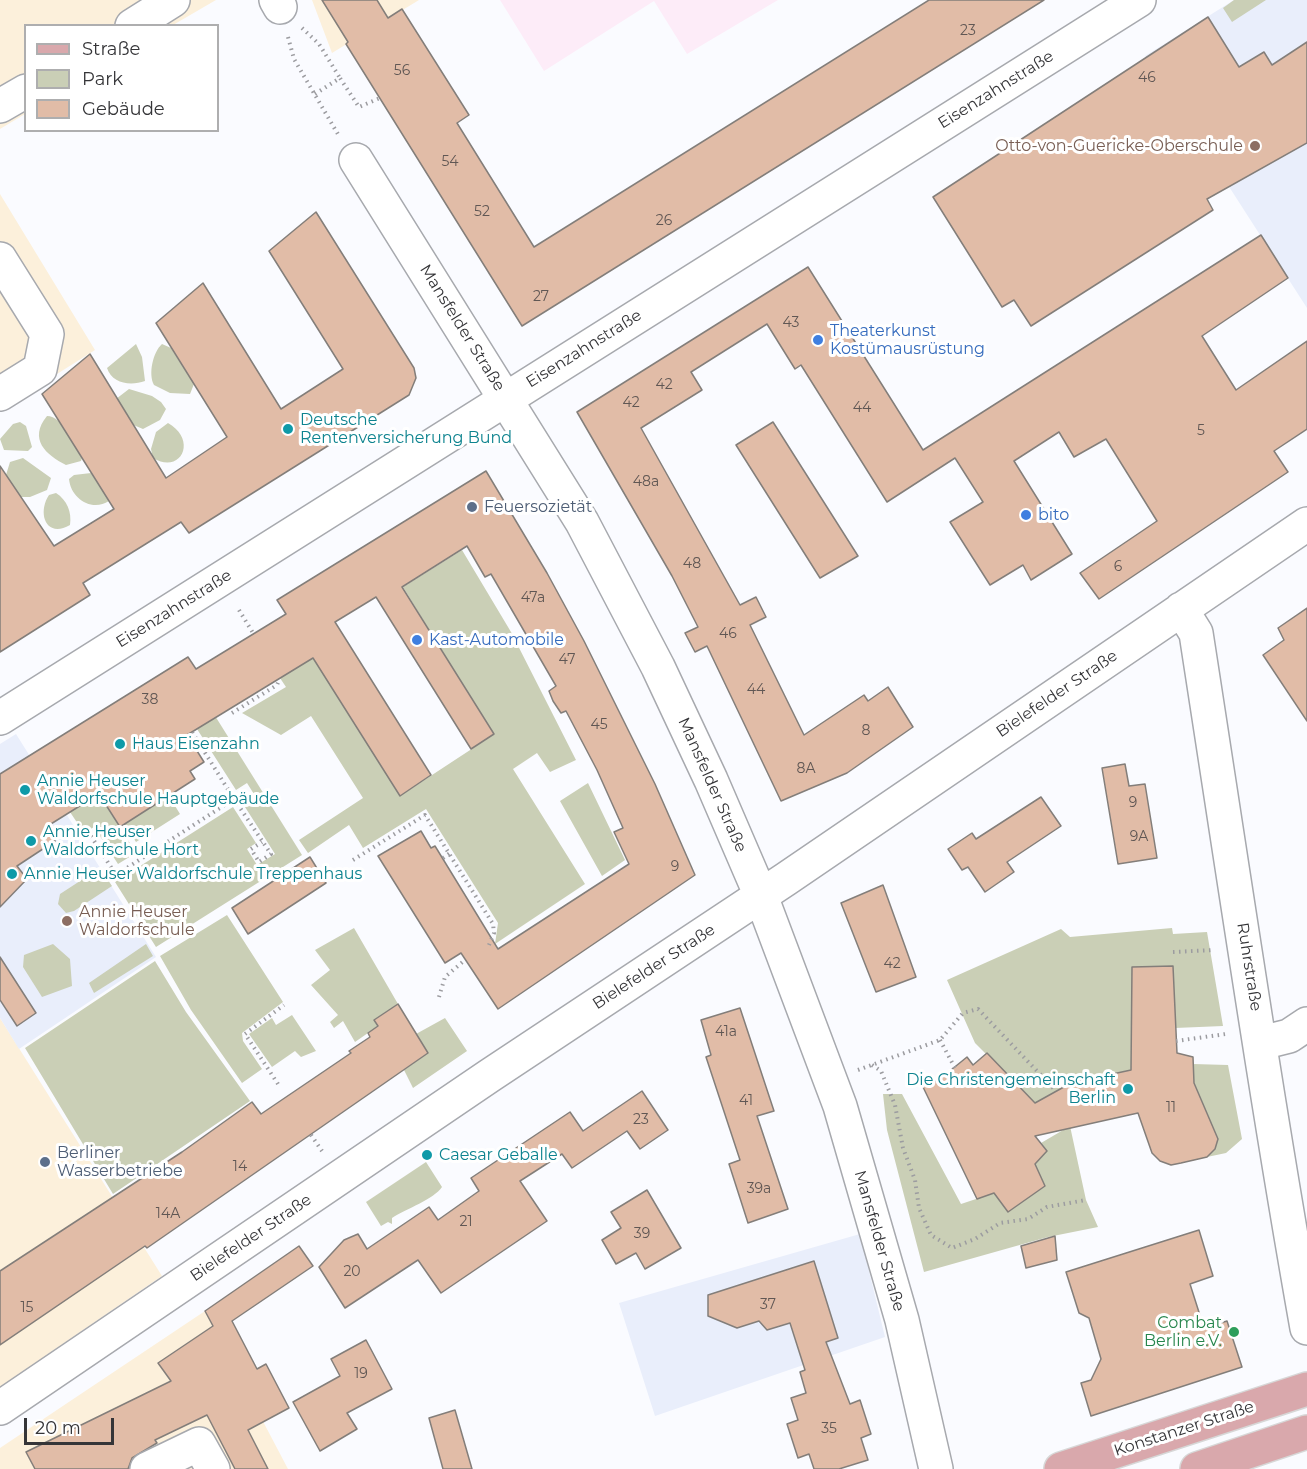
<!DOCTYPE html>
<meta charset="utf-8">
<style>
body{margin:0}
#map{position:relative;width:1307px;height:1469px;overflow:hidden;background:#fafbff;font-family:Montserrat,sans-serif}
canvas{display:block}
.legend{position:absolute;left:24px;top:24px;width:195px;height:108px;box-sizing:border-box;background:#fff;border:2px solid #aeaeaf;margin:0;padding:8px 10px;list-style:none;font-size:18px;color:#353538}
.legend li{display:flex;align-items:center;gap:12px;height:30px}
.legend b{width:30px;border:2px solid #aeaeaf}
.scale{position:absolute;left:24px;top:1418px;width:90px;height:27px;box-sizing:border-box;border:3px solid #353538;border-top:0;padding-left:8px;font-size:18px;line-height:21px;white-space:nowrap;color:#353538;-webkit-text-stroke:4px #fff;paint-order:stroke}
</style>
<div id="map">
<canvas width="1307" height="1469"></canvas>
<ul class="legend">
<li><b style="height:8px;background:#d9a8ac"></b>Straße</li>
<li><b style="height:16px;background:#cacfb6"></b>Park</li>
<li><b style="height:16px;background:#e1bca7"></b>Gebäude</li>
</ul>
<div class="scale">20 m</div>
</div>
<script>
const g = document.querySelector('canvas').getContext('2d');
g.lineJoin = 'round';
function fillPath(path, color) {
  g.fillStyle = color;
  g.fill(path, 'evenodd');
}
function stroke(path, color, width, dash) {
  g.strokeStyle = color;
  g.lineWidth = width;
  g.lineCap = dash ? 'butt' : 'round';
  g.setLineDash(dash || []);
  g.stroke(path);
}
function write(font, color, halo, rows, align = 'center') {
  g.font = font + ' Montserrat,sans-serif';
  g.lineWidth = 6;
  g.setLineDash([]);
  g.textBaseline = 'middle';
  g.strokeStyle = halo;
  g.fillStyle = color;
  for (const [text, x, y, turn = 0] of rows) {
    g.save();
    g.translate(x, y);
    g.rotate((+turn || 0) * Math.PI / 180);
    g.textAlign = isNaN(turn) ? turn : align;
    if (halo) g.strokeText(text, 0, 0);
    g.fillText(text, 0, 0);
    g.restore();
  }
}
const commercial = new Path2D(`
 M0 0H216L173 25 26 26 25 114 0 129Z
 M312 0H419L332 53Z
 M0 194 95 350 0 410Z
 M0 1018 162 1276 0 1387Z
 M205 1311 288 1469H0V1448Z`);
const industrial = new Path2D(`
 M500 0H778L687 54 654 1 544 71Z`);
const built = new Path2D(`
 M1234 0H1307V308L1145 56Z
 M16 734 156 957 19 1049 0 1018V744Z
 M860 1234 885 1337 655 1416 619 1303Z`);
const green = new Path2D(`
 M1234 0H1266L1232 22 1223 8Z
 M136 344 142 357 145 381C131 386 112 384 107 368Z
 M162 344 171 348 194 384 190 394 170 393 154 385C148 374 153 352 162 344Z
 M129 389 152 396 161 402 166 409 160 420 143 429 131 424 116 399Z
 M47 416C63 416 74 445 82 458L81 461 66 465C46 455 28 439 47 416Z
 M20 422 26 426 32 447 28 451 4 450 0 439 13 424Z
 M168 423C198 440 181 475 153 458L151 449 156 432Z
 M23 458 51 478 47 490 30 497H21L6 475 10 462Z
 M91 473 109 501C92 512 71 499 69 479L74 475Z
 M56 493C67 500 72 512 70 525 46 539 37 513 49 495Z
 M462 550 511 632 576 760 550 772 537 753 513 769 585 884 495 944 498 923 426 809 363 848 349 825 308 853 299 840 363 798 311 716 281 735 242 713 286 687 280 678 313 658 400 796 493 735 403 587Z
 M212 711 302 855 156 947 115 882 233 807 256 843 247 849 257 865 275 854 245 807 257 799 247 783 236 790 197 729 204 725 200 719Z
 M588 783 625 860 602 876 560 801Z
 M94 786 136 853 118 864 94 827 84 833 70 812 88 801Z
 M169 796 180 814 136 842 124 824Z
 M100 868 112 886 74 911 66 913 58 904 60 894Z
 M227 915 283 1002 242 1033 243 1041 262 1069 242 1083 191 1010 160 956Z
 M354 928 398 1004 374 1020 378 1026 355 1042 343 1021 334 1028 330 1022 338 1015 311 985 330 970 315 950Z
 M1172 928 1173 934 1207 932 1223 1026 1175 1028 1173 966 1133 967 1131 1070 1071 1083 1035 1103 975 1043 947 980 1061 929 1070 937Z
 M53 944 70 959 72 986 42 997 23 967 24 955Z
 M146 944 153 956 94 993 89 983Z
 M155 961 186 1012 250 1101 113 1194 25 1048Z
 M292 1015 316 1051 301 1057 295 1051 272 1067 249 1034 272 1018 276 1025Z
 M445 1018 467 1051 413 1088 404 1070 428 1053 416 1034Z
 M1193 1064 1228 1065 1242 1139 1226 1153 1207 1157 1218 1139 1194 1083Z
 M883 1094H902L961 1204 994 1193 1045 1186 1035 1164 1047 1151 1041 1143 1070 1126 1086 1200 1098 1227 1048 1237 924 1272 887 1130Z
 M426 1162 442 1187C434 1199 406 1209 392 1218V1224L388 1222 381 1226 366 1202Z`);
const building = new Path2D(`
 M322 0H377L388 18 402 9 469 115 457 123 534 247 929 0H1044L522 326 346 44 348 42Z
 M1208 17 1239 67 1264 52 1272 65 1307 42V143L1207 199 1213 210 1031 326 1014 300 1002 307 933 197Z
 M316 212 414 368 416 378 409 395 189 533 181 522 83 583 90 595 0 652V466L54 546 114 509 42 394 90 354 166 478 227 437 156 323 203 283 281 409 343 369 269 251Z
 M1261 235 1288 278 1202 336 1236 390 1307 341V429L1274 451 1288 472 1099 599 1080 573 1157 521 1106 439 1074 457 1059 432 1014 461 1072 554 1031 580 1023 565 990 585 950 522 983 502 955 458 887 502 801 365 795 369 767 324 691 372 702 390 641 428 740 605 756 597 766 617 750 625 804 735 864 695 868 701 888 687 913 727 847 773 781 801 707 646 695 652 685 633 698 627 672 576 577 412 808 267 923 450Z
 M773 422 858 556 820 578 736 445Z
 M486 471 547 573 584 641 655 784 695 875 498 1009 461 953 445 963 378 856 421 831 431 848 435 846 498 949 629 864 614 832 623 828 597 770 566 711 561 713 553 701 549 691 556 686 491 574 485 577 467 546 402 587 494 734 471 749 376 597 335 622 431 775 400 796 313 658 187 735 204 762 190 771 195 779 120 827 99 794 46 827 55 841 17 866 27 879 0 907V774L188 657 196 669 286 614 277 600Z
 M1307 608V721L1263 655 1284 640 1278 628Z
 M1125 764 1129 786 1145 784 1157 858 1118 864 1102 768Z
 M1041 797 1061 826 1007 862 1014 872 985 892 968 867 962 870 948 849 972 833 976 839Z
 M310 857 326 883 248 934 232 908Z
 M883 885 916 977 876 992 841 903Z
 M0 957 36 1013 17 1026 0 1000Z
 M1173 966 1177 1053 1193 1057 1194 1083 1218 1139 1215 1149 1207 1157 1181 1163 1171 1165 1160 1161 1152 1153 1138 1113 1035 1136 1047 1151 1035 1164 1045 1186 1008 1212 994 1193 977 1199 923 1087 940 1079 967 1057 973 1065 987 1053 1035 1103 1071 1083 1131 1070 1132 967Z
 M398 1004 428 1053 147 1248 145 1246 0 1345V1271L182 1152 252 1102 261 1114 351 1053 349 1051 370 1037 368 1033 378 1026 374 1020Z
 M740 1008 774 1111 757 1116 788 1209 748 1223 729 1164 740 1160 706 1057 711 1055 701 1020Z
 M642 1091 668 1130 640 1149 627 1131 572 1168 562 1154 520 1181 547 1221 441 1293 418 1260 345 1308 319 1267 344 1240 358 1234 367 1249 429 1207 438 1220 479 1191 471 1178 570 1112 583 1131Z
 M647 1190 681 1248 645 1269 636 1253 616 1264 602 1240 621 1228 611 1212Z
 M1199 1230 1213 1276 1190 1284 1204 1328 1227 1321 1242 1367 1091 1416 1081 1383 1091 1380 1101 1359 1089 1318 1079 1313 1066 1272Z
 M1055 1236 1057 1260 1026 1268 1021 1246Z
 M299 1246 313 1266 232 1321 257 1369 266 1364 289 1408 248 1430 268 1469H235L207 1415 155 1440 157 1443 132 1458 128 1469H35L26 1452 171 1381 158 1363 213 1326 205 1311Z
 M814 1261 838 1338 826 1342 850 1404 860 1400 871 1434 861 1438 868 1460 839 1469H814L809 1454 798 1458 787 1424 798 1420 791 1398 806 1393 800 1372 805 1370 790 1323 767 1330 759 1321 737 1328 708 1316V1295Z
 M366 1340 392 1389 347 1413 357 1429 320 1451 293 1402 340 1376 331 1359Z
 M455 1410 472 1469H443L429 1418Z`);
const path = new Path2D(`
 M302 28 319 44 340 78
 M288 37 294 59 339 136
 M315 94 340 78 359 107 380 98
 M239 610 253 633
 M232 713 277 685 279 680
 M234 799 271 854 259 862 251 849 262 842
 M91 836 116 875 234 799 192 732
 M443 858 450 853
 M353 860 425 815 493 924 494 933 489 945
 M1173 952 1214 950
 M439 997 445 977 465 960
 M940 1040 955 1068
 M1176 1041 1226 1034
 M872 1065 881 1071 895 1105 903 1148 915 1180 919 1208 931 1235 952 1248 975 1239 1000 1223 1028 1219 1047 1207 1086 1200
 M858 1070 940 1040 963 1013 978 1009 1056 1091
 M278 1084 245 1034 284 1005
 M311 1135 322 1151`);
const minor = new Path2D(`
 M276 0 280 7
 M132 26 173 0
 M0 106 26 91
 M356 160 582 522 658 667 711 780 761 896 840 1106 902 1320 936 1469
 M0 259 47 334 40 369 0 394
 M1181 609 1196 633C1232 865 1266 1097 1307 1328
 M0 718 1139 0
 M1261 1043 1289 1036 1307 1024
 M0 1408 489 1076 786 879 1307 524
 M147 1469 199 1444 213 1469`);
const major = new Path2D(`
 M1061 1469 1307 1389
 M1197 1469 1307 1432`);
const markers = [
 [1255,146,6,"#8d6e63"],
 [818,340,6,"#3f7fe0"],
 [288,429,6,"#0f9aa8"],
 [472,507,6,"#5c6f8a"],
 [1026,515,6,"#3f7fe0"],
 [417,640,6,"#3f7fe0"],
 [120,744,6,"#0f9aa8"],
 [25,790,6,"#0f9aa8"],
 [31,841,6,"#0f9aa8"],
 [12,874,6,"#0f9aa8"],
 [67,921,6,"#8d6e63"],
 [1128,1089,6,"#0f9aa8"],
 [427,1155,6,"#0f9aa8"],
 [45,1162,6,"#5c6f8a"],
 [1234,1332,6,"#2e9e5b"]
];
const numberNames = [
 ["23",968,31],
 ["56",402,71],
 ["46",1147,78],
 ["54",450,162],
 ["52",482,212],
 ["26",664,221],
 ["27",541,297],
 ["43",791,323],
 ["42",664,385],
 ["42",631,403],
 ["44",862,408],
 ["5",1201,431],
 ["48a",646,482],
 ["48",692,564],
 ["6",1118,567],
 ["47a",533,598],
 ["46",728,634],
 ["47",567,660],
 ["44",756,690],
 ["38",150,700],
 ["45",599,725],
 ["8",866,731],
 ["8A",806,769],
 ["9",1133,803],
 ["9A",1139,837],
 ["9",675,867],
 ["42",892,964],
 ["41a",726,1032],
 ["41",746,1101],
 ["11",1171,1108],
 ["23",641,1120],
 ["14",240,1167],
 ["39a",759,1189],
 ["14A",168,1214],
 ["21",466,1222],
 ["39",642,1234],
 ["20",352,1272],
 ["37",768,1305],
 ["15",27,1308],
 ["19",361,1374],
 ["35",829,1429]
];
const streetNames = [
 ["Eisenzahnstraße",996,90,-32],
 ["Mansfelder Straße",462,328,58],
 ["Eisenzahnstraße",584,349,-32],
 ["Eisenzahnstraße",174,609,-32],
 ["Bielefelder Straße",1057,694,-34],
 ["Mansfelder Straße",712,785,66],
 ["Bielefelder Straße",654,967,-33],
 ["Ruhrstraße",1249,967,81],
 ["Bielefelder Straße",251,1238,-34],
 ["Mansfelder Straße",879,1241,74],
 ["Konstanzer Straße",1184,1429,-18]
];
const educationNames = [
 ["Otto-von-Guericke-Oberschule",1243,146],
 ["Annie Heuser",79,912,"left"],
 ["Waldorfschule",79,930,"left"]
];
const shopNames = [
 ["Theaterkunst",830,331],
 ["Kostümausrüstung",830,349],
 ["bito",1038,515],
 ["Kast-Automobile",429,640]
];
const cultureNames = [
 ["Deutsche",300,420],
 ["Rentenversicherung Bund",300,438],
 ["Haus Eisenzahn",132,744],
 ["Annie Heuser",37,781],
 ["Waldorfschule Hauptgebäude",37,799],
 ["Annie Heuser",43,832],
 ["Waldorfschule Hort",43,850],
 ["Annie Heuser Waldorfschule Treppenhaus",24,874],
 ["Die Christengemeinschaft",1116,1080,"right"],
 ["Berlin",1116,1098,"right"],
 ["Caesar Geballe",439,1155]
];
const serviceNames = [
 ["Feuersozietät",484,507],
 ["Berliner",57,1153],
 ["Wasserbetriebe",57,1171]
];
const leisureNames = [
 ["Combat",1222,1323],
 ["Berlin e.V.",1222,1341]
];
fillPath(commercial, '#fcf0db');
fillPath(industrial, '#fdecf8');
fillPath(built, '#e9eefb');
fillPath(green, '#cacfb6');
fillPath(building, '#e1bca7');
stroke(building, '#837e7a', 1.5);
stroke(minor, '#a7a9ae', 36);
stroke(major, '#d7d7d7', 36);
stroke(path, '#9c9ca0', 4, [1.5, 4.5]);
stroke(minor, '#fff', 33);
stroke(major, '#d9a8ac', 33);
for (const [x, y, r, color] of markers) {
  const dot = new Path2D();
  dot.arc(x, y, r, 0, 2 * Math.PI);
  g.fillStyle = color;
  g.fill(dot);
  stroke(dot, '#fff', 2);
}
write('14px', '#605754', null, numberNames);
write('16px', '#353538', '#fff', streetNames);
write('16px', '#785e54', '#fff', educationNames, 'right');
write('16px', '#366cbe', '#fff', shopNames, 'left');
write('16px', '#0d838f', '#fff', cultureNames, 'left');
write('16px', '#4e5e75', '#fff', serviceNames, 'left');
write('16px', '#27864d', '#fff', leisureNames, 'right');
</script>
